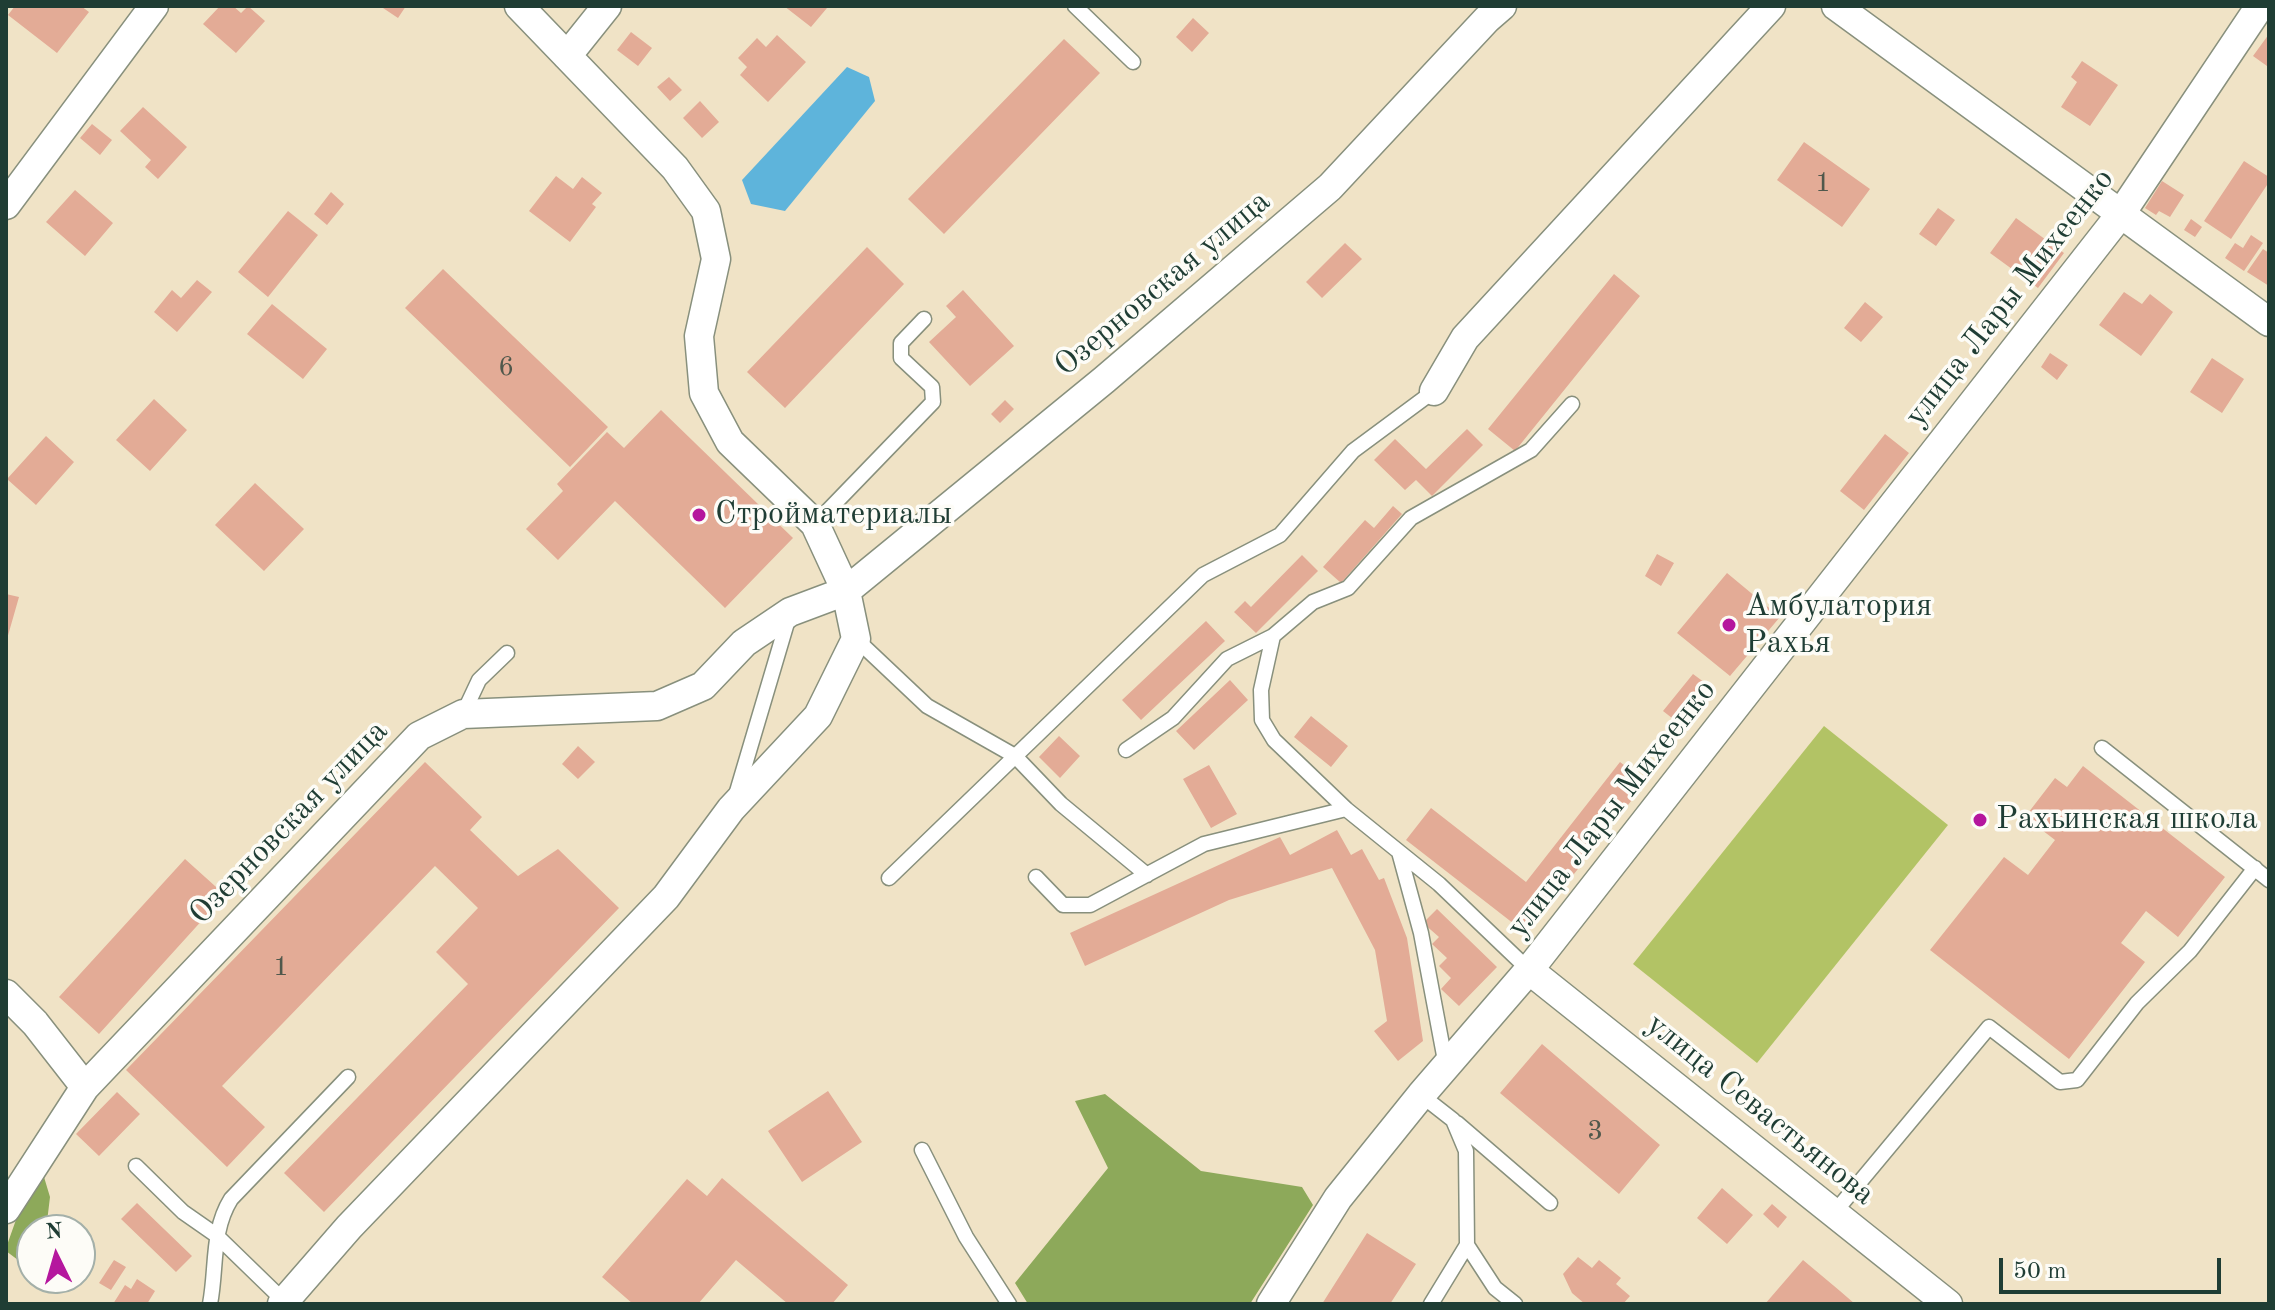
<!DOCTYPE html>
<meta charset="utf-8">
<style>
body{margin:0}
#map{position:relative;width:2275px;height:1310px;overflow:hidden;background:#f0e3c6;font-family:"Old Standard TT",serif}
canvas{display:block}
.frame{position:absolute;inset:0;border:8px solid #1f3d34;pointer-events:none}
.north{position:absolute;left:16px;top:1214px;width:80px;height:80px;box-sizing:border-box;background:#fdfcf7;border:2px solid #a4b0a9;border-radius:50%;rotate:355deg;font-size:22px;font-weight:700;line-height:32px;text-align:center;color:#1f3d34}
.north::after{content:'';display:block;margin:auto;width:28px;height:36px;background:#b5179e;clip-path:polygon(50% 0,100% 100%,50% 72%,0 100%)}
.scale{position:absolute;left:1999px;top:1258px;width:222px;height:36px;box-sizing:border-box;border:4px solid #1f3d34;border-top:0;padding-left:10px;font-size:24px;line-height:28px;white-space:nowrap;color:#1f3d34;-webkit-text-stroke:6px #fdfcf7;paint-order:stroke}
</style>
<div id="map">
<canvas width="2275" height="1310"></canvas>
<div class="frame"></div>
<div class="north">N</div>
<div class="scale">50 m</div>
</div>
<script>
const g = document.querySelector('canvas').getContext('2d');
g.lineJoin = 'round';
function fillPath(path, color) {
  g.fillStyle = color;
  g.fill(path, 'evenodd');
}
function stroke(path, color, width, dash) {
  g.strokeStyle = color;
  g.lineWidth = width;
  g.lineCap = dash ? 'butt' : 'round';
  g.setLineDash(dash || []);
  g.stroke(path);
}
function write(font, color, halo, rows, align = 'center') {
  g.font = font + ' "Old Standard TT",serif';
  g.lineWidth = 7;
  g.setLineDash([]);
  g.textBaseline = 'middle';
  g.strokeStyle = halo;
  g.fillStyle = color;
  for (const [text, x, y, turn = 0] of rows) {
    g.save();
    g.translate(x, y);
    g.rotate((+turn || 0) * Math.PI / 180);
    g.textAlign = isNaN(turn) ? turn : align;
    if (halo) g.strokeText(text, 0, 0);
    g.fillText(text, 0, 0);
    g.restore();
  }
}
const green = new Path2D(`
 M1824 726 1948 825 1757 1063 1633 964Z`);
const forest = new Path2D(`
 M1105 1094 1201 1171 1302 1187 1313 1205 1250 1304H1028L1015 1283 1108 1168 1075 1101Z
 M41 1167 50 1197 46 1230H32V1262L22 1263 6 1251V1248L29 1183Z`);
const water = new Path2D(`
 M847 67 869 77 875 101 785 211 751 204 742 180Z`);
const building = new Path2D(`
 M15 6H81L89 12 57 53 8 15Z
 M220 6H233L241 13 248 6 265 21 236 53 203 24Z
 M380 6H406L398 18Z
 M784 6H824L827 8 811 27Z
 M1193 18 1209 33 1192 52 1176 37Z
 M631 32 652 48 638 66 617 50Z
 M2269 34V63L2267 66 2253 56Z
 M777 35 806 62 768 102 740 75 747 67 738 58 757 38 766 47Z
 M1064 39 1100 73 944 234 908 199Z
 M2082 61 2118 85 2090 126 2061 107 2077 82 2071 77Z
 M669 77 682 90 670 101 657 87Z
 M700 101 719 122 702 138 683 118Z
 M143 107 187 147 158 179 145 167 151 160 120 131Z
 M92 124 112 140 100 155 80 138Z
 M1804 142 1870 189 1842 227 1777 180Z
 M2244 161 2269 177V182L2231 239 2204 221Z
 M556 176 573 189 582 177 602 193 592 204 596 207 570 242 529 211Z
 M2162 181 2184 195 2170 217 2159 211 2156 215 2145 208Z
 M75 190 113 223 85 256 46 222Z
 M331 192 344 204 327 225 314 214Z
 M1938 208 1955 220 1936 246 1919 234Z
 M288 211 318 235 268 297 238 272Z
 M2016 218 2064 253 2038 288 1990 253Z
 M2191 219 2202 227 2195 237 2184 230Z
 M2251 235 2263 243 2244 271 2225 258 2235 243 2243 248Z
 M1345 243 1362 259 1322 298 1306 282Z
 M867 247 904 284 785 408 747 372Z
 M2263 249 2269 253V286L2247 272Z
 M443 269 608 427 570 467 405 308Z
 M1614 274 1640 296 1515 451 1488 429Z
 M197 280 212 292 177 332 154 312 172 290 181 298Z
 M963 290 1014 346 970 386 929 342 956 317 946 306Z
 M2124 292 2142 304 2150 294 2173 312 2141 356 2099 325Z
 M1865 302 1883 317 1861 342 1844 328Z
 M272 304 327 349 303 379 247 334Z
 M2050 353 2068 365 2057 380 2041 367Z
 M2212 358 2244 379 2222 413 2190 392Z
 M154 399 187 430 150 471 116 440Z
 M1005 400 1014 409 1000 423 991 414Z
 M661 410 793 538 725 608 615 501 558 560 526 529 563 491 557 484 607 432 624 448Z
 M1467 429 1483 445 1432 496 1416 480 1405 490 1374 460 1395 439 1426 469Z
 M1885 434 1909 453 1864 510 1840 491Z
 M46 436 74 462 36 505 7 479Z
 M255 483 304 529 264 571 215 525Z
 M1393 506 1402 514 1341 583 1323 567 1365 520 1374 528Z
 M1657 554 1674 563 1661 586 1645 576Z
 M1302 555 1318 571 1256 633 1234 612 1245 601 1251 607Z
 M1727 573 1780 617 1730 676 1677 633Z
 M6 594 19 597 7 639H6Z
 M1206 621 1225 641 1141 720 1122 700Z
 M1693 674 1716 691 1686 729 1663 711Z
 M1230 680 1248 700 1194 750 1176 731Z
 M1311 716 1348 746 1331 767 1294 737Z
 M1059 736 1080 756 1060 778 1039 757Z
 M578 746 595 762 578 779 562 764Z
 M425 762 482 817 470 830 518 876 558 849 619 908 324 1212 284 1173 468 984 436 952 478 908 435 866 222 1086 265 1127 227 1167 126 1070Z
 M1620 762 1646 782 1527 934 1406 840 1431 808 1526 882Z
 M1209 765 1237 814 1211 828 1183 779Z
 M2083 766 2225 877 2178 937 2146 911 2121 943 2145 962 2069 1059 1930 950 2004 857 2028 875 2055 840 2025 817 2055 778 2067 787Z
 M1337 830 1351 855 1362 849 1379 880 1384 878 1407 938 1423 1041 1398 1061 1374 1031 1387 1021 1375 950 1332 868 1229 900 1085 966 1070 933 1280 837 1290 855Z
 M185 859 225 895 99 1034 59 997Z
 M1437 909 1497 967 1459 1006 1441 989 1451 978 1439 966 1447 958 1432 944 1439 937 1423 923Z
 M1542 1044 1660 1145 1619 1194 1500 1093Z
 M828 1091 862 1142 802 1182 768 1131Z
 M117 1092 140 1114 99 1156 76 1134Z
 M722 1178 848 1285 832 1304H788L736 1260 698 1304H633L602 1277 687 1179 707 1196Z
 M1722 1188 1753 1215 1727 1244 1697 1218Z
 M137 1203 192 1256 176 1272 121 1219Z
 M1772 1204 1787 1217 1778 1228 1763 1214Z
 M1367 1233 1416 1264 1390 1304H1322Z
 M1578 1257 1592 1268 1599 1260 1621 1278 1616 1284 1630 1296 1623 1304H1585L1572 1293 1563 1274Z
 M114 1260 126 1267 111 1290 99 1283Z
 M1803 1260 1840 1291 1855 1304H1765Z
 M137 1279 155 1291 147 1304H113L125 1285 131 1289Z`);
const lane = new Path2D(`
 M1075 6 1133 62
 M815 524 933 402 932 387 901 358V343L924 319
 M856 639 927 706 1015 756 1061 804 1147 875
 M463 714 479 680 507 653
 M2102 748 2269 880
 M1126 750 1173 718 1227 659 1273 636
 M736 795 789 616
 M1346 809 1274 740 1262 720 1261 690 1273 636 1313 602 1348 588 1411 518 1531 450 1572 404
 M1399 852 1421 933 1446 1066
 M1036 877 1063 905H1090L1204 844 1346 809 1439 884 1529 970
 M889 878 1203 575 1280 535 1353 451 1434 391
 M1421 1095 1453 1120 1466 1151 1467 1245 1495 1288 1515 1304
 M1457 1123 1550 1203
 M922 1150 966 1237 1009 1304
 M136 1166 183 1212 216 1235 284 1301
 M1834 1213 1989 1027 2060 1082 2077 1080 2137 1003 2190 951 2255 868
 M210 1304C217 1268 211 1231 231 1199L348 1077
 M1431 1304 1467 1245`);
const street = new Path2D(`
 M1836 6 2269 322
 M567 56 607 6
 M6 205 154 6
 M1434 391 1465 338 1771 6
 M1529 970 1948 1304
 M6 994 35 1023 85 1087
 M6 1209 85 1087 419 736 463 714 657 706 703 686 744 643 790 612 846 591 1104 380 1330 187 1487 19 1502 6
 M282 1304 349 1227 666 897 731 809 818 716 856 639 846 591 815 524 730 442 704 393 699 336 716 259 706 211 675 168 519 6
 M1271 1304 1338 1198 1421 1095 1529 970 2120 215 2260 6`);
const markers = [
 [699,515,8,"#b5179e"],
 [1729,625,8,"#b5179e"],
 [1980,820,8,"#b5179e"]
];
const numberNames = [
 ["1",1823,184],
 ["6",506,368],
 ["1",281,968],
 ["3",1595,1132]
];
const streetNames = [
 ["Озерновская улица",1163,284,-40],
 ["улица Лары Михеенко",2010,298,-52],
 ["улица Лары Михеенко",1612,809,-52],
 ["Озерновская улица",289,823,-46],
 ["улица Севастьянова",1760,1110,39]
];
const poiNames = [
 ["Стройматериалы",715,515],
 ["Амбулатория",1745,607],
 ["Рахья",1745,644],
 ["Рахьинская школа",1996,820]
];
fillPath(green, '#b2c365');
fillPath(forest, '#8da95a');
fillPath(water, '#5eb4db');
fillPath(building, '#e3ab96');
stroke(lane, '#88907d', 17);
stroke(street, '#88907d', 31);
stroke(lane, '#fff', 14);
stroke(street, '#fff', 28);
for (const [x, y, r, color] of markers) {
  const dot = new Path2D();
  dot.arc(x, y, r, 0, 2 * Math.PI);
  g.fillStyle = color;
  g.fill(dot);
  stroke(dot, '#fdfcf7', 3);
}
write('28px', '#50584c', null, numberNames);
write('32px', '#1f3d34', '#fdfcf7', streetNames);
write('32px', '#1f3d34', '#fdfcf7', poiNames, 'left');
</script>
